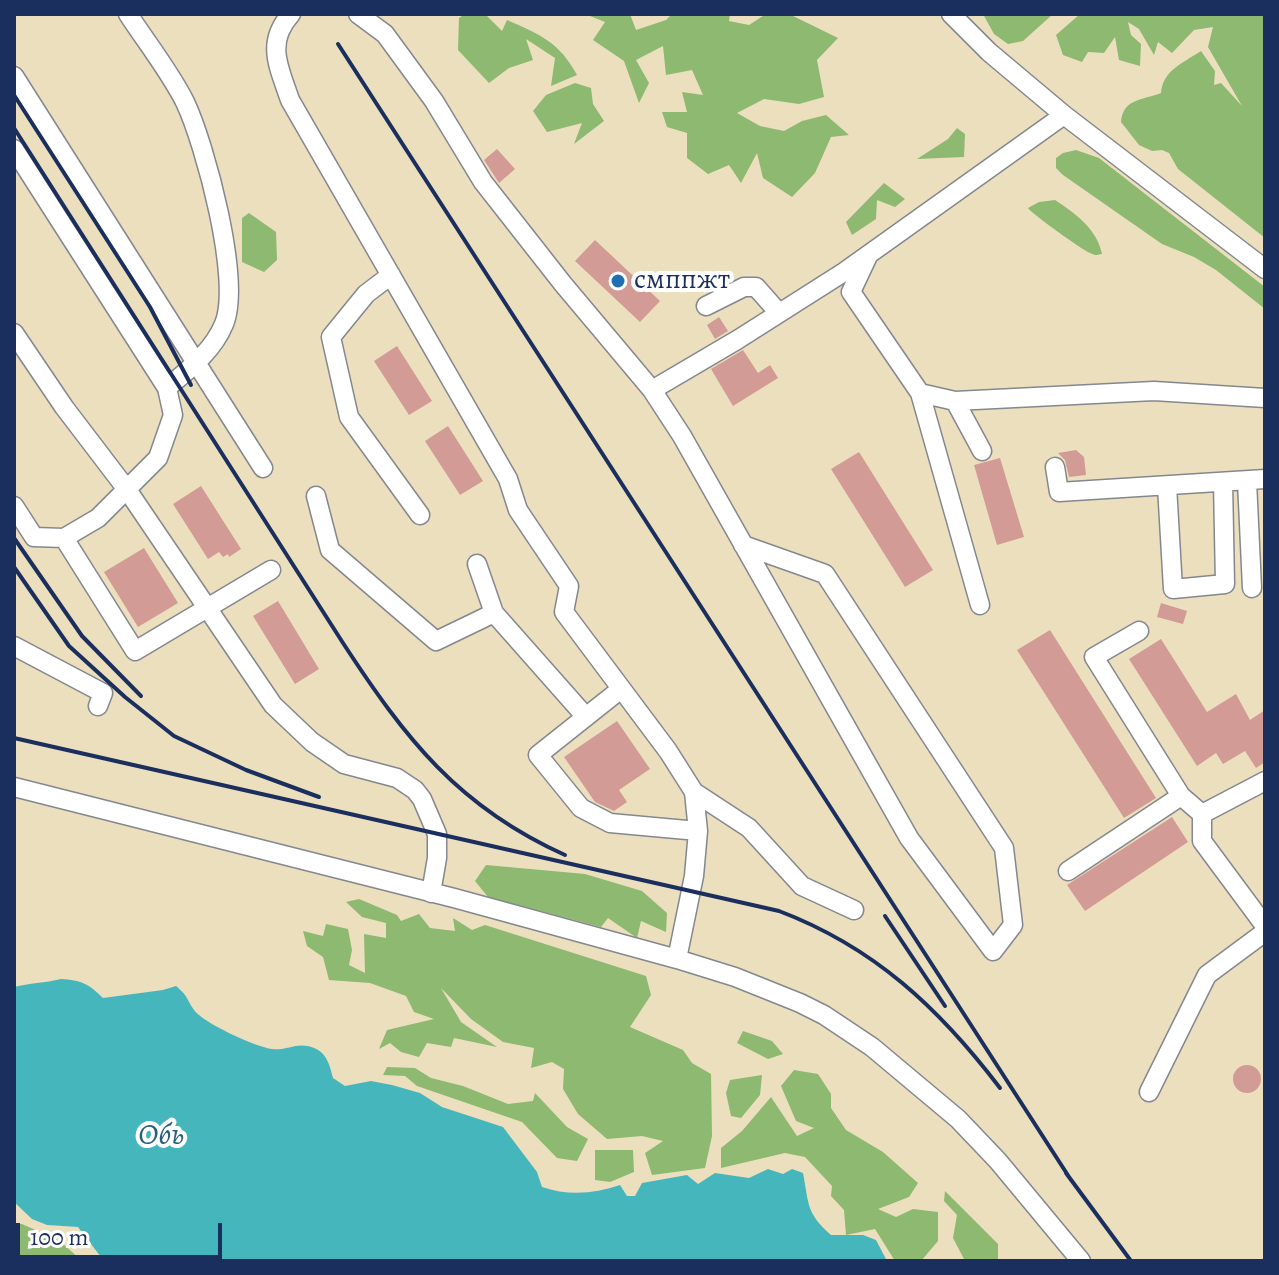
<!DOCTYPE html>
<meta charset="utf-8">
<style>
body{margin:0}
#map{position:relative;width:1279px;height:1275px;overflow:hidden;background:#ecdfbe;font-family:Alegreya,serif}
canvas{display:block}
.frame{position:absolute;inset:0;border:16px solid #1b2f5e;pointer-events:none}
.scale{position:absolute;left:16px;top:1223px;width:206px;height:36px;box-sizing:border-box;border:4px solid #1b2f5e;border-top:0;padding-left:10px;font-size:24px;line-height:28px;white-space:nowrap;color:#1b2f5e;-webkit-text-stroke:6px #fff;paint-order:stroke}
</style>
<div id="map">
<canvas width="1279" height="1275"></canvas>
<div class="frame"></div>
<div class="scale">100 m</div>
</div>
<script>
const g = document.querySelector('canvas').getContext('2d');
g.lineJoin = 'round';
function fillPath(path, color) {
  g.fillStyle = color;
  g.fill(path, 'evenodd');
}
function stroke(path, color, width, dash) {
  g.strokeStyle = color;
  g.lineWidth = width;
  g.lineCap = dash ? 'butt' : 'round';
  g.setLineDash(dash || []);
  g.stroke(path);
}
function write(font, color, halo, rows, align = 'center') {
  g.font = font + ' Alegreya,serif';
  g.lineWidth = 8;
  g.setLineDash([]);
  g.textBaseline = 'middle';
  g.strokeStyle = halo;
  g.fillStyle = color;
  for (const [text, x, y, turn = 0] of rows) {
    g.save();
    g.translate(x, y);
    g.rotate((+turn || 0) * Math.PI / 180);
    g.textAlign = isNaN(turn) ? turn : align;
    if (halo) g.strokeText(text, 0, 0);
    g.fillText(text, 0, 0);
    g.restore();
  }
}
const forest = new Path2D(`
 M465 14H485L502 31 507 20C541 35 559 42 577 75L551 86 555 58 526 39 533 60 509 68 489 83 458 50 459 18Z
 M585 14H630L636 30 666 20 672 14H730L729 21 749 25 766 14H789L838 38 817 60 824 97 799 104 764 99 737 113 760 126 784 131 802 121 826 115 849 135 831 137 815 173 792 197 763 178 757 153 741 183 729 165 708 174 687 158V133L667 127 662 112H687L682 92 703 95 692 70 666 75 663 46 636 60 649 83 639 103 624 61 593 40 605 22Z
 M983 14H1053L1023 41 1008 44 994 34Z
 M1080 14H1265V238L1178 169 1169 153 1162 150 1152 151 1139 145 1121 122C1123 98 1144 100 1161 93 1163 70 1183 63 1201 51L1215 71 1214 85 1221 83 1242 106 1208 47 1213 27 1194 30 1172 53 1158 42 1154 55 1139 29 1128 22 1131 35 1141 44 1140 66 1119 60 1115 37 1104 53 1088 52 1082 62 1063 55 1056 35Z
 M575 83 591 88 593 104 604 121 574 144 582 123 547 132 533 111 546 95Z
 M957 128 965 134 964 157 917 159 948 139Z
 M1076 150 1099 158 1265 287V309L1216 270 1194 257 1162 244 1063 175 1056 168V158L1063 153Z
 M884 183 905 199 895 207 877 200 876 219 852 235 846 222Z
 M1055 200C1075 213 1097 229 1102 254 1095 255 1097 256 1090 253 1081 249 1032 214 1028 208L1039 202Z
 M249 213 276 232 277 260 264 272 242 262V218Z
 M486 865 585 874 642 891 667 913 666 932 641 921 637 938 608 918 601 927 488 897 475 881Z
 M359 899 397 915 401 921 419 914 430 928 455 931 453 918 472 930 485 925 646 976 651 995 630 1027 683 1050 692 1063 711 1074 712 1136 705 1168 652 1175 645 1153 663 1141 642 1136 607 1139 578 1114 563 1089 564 1069 552 1062 531 1068 534 1048 503 1042 471 1019 441 988 461 1022 497 1047 454 1038 451 1047 427 1043 419 1057 401 1052 390 1043 379 1049 387 1030 434 1019 414 1012 406 996 370 983 329 980 323 957 307 946 303 931 323 936 326 924 348 929 352 950 349 965 365 973 364 934 386 938V923L362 917 346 902Z
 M743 1031 772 1041 783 1054 768 1059 737 1043Z
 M387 1067 415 1068 431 1078 463 1086 508 1104 533 1101 535 1093 567 1127 588 1139 577 1161 557 1158 522 1122 417 1086 405 1076 383 1075Z
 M794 1070 818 1074 831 1094V1108L846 1130 883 1152 918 1183 909 1197 878 1209 896 1217 913 1209 938 1212V1241L921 1261H895L875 1229 846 1235 844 1210 831 1196 832 1186 805 1157 785 1153 721 1168V1148L742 1131 771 1097 797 1136 814 1128 796 1121 781 1086Z
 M762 1075 760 1095 741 1118 731 1116 726 1093 730 1080Z
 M595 1150H633L634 1172 610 1182 595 1180Z
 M945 1191 998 1244V1261H965L953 1238 957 1215 944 1201Z
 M14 1224H22L60 1241 82 1261H14Z`);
const water = new Path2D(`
 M61 979C81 980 89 984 103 998L163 990 176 986C188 996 186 998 194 1010 203 1023 256 1047 272 1049 288 1051 297 1041 314 1048 327 1053 330 1066 333 1078L345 1086 371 1081 392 1085 420 1093 442 1107 503 1127 537 1172 542 1187C568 1196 594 1194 620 1185L627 1196H635L642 1183 687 1175 698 1184 715 1173 749 1178 768 1169 783 1174 792 1169 803 1173C809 1204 806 1213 831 1235H863L876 1240 887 1261H104L78 1227 47 1225 32 1219 14 1202V987C29 983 45 983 61 979Z`);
const building = new Path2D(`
 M497 149 515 169 499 183 484 160Z
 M595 240 660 301 640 322 575 261Z
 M719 317 728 331 715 339 707 325Z
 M397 346 432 401 409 415 374 361Z
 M743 350 758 373 770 365 778 378 733 406 711 369Z
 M448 426 483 481 460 495 425 441Z
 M1076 450 1084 457 1086 475 1069 477 1065 460 1058 453Z
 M859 452 933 570 905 587 831 469Z
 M1000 458 1024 537 997 545 974 465Z
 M201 486 241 549 229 557 228 554 223 557 219 552 208 559 173 504Z
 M144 548 178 603 138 627 104 572Z
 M278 601 319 669 295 684 253 616Z
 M1161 603 1187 611 1183 624 1157 617Z
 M1050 630 1156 798 1124 818 1017 650Z
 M1161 639 1207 712 1236 694 1250 720 1265 710V762L1256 768 1245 751 1223 764 1216 753 1197 766 1129 659Z
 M617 721 650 769 619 790 627 802 614 811 595 802 564 757Z
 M1172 817 1188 842 1085 911 1067 885Z
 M1233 1079a14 14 0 1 1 28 0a14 14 0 1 1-28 0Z`);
const minor = new Path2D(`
 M128 14C147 43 170 72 185 102 205 144 242 281 224 324 213 351 189 369 167 388
 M291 14C265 43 279 67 290 100L508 479 518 510 569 586 564 612 668 751 694 792 698 831 694 876 677 959
 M358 14 385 34 434 101 483 182 563 284 652 390 682 436 909 838 993 951 1013 925 1004 848 825 574 743 545
 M951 14 989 52 1064 115 1265 269
 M14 76 263 468
 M14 149 167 388 173 415 158 458 98 518 64 538 34 537 14 506
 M868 256 851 292 920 393 980 605
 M391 275 366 294 331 337 349 417 420 515
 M706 306 744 287H756L779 313
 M14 333 64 407 128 491 273 705 312 742 344 764 397 778 415 790 422 799 437 834V858L431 893
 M652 390 737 340 844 272 1064 115
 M920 393 955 401 1154 391 1265 398
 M955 401 982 451
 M1055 467 1059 492 1265 479
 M1247 481 1252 588
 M1167 486 1173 589 1225 584 1223 482
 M316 496 330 550 436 641 494 613
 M64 538 135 651 271 570
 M477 564 494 613 586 717
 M1139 631 1094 657 1181 796 1202 814 1265 781
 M14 646 103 693 98 706
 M621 689 538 755 581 808 610 823 698 831
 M14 787 454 898 677 959 735 977 800 1003 824 1015 872 1047 958 1119 998 1161 1081 1261
 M694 792 749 828 802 886 854 910
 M1202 814V841L1265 926
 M1068 871 1181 796
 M1149 1092 1207 975 1265 932`);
const rail = new Path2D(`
 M338 44 1071 1180
 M14 95 150 307 191 385
 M14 128 343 643C405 738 458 807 565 855
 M14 538 82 636 141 696
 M14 567 69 646 125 697 174 736 246 770 319 797
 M14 738 779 911C874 947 939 1008 1000 1088
 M885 916 945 1006
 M1066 1173 1131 1261`);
const markers = [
 [618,281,8,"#1f6fb2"]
];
const poiNames = [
 ["смппжт",634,281]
];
const waterNames = [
 ["Обь",161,1137]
];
fillPath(forest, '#8db971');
fillPath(water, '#46b6bd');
fillPath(building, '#d29b95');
stroke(minor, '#84878e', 21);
stroke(minor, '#fff', 18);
stroke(rail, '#1b2f5e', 4);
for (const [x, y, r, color] of markers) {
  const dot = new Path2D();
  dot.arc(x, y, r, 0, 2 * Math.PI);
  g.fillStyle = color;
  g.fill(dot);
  stroke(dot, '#fff', 3);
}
write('28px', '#1b2f5e', '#fff', poiNames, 'left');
write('italic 30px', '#2a5e7f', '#fff', waterNames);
</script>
